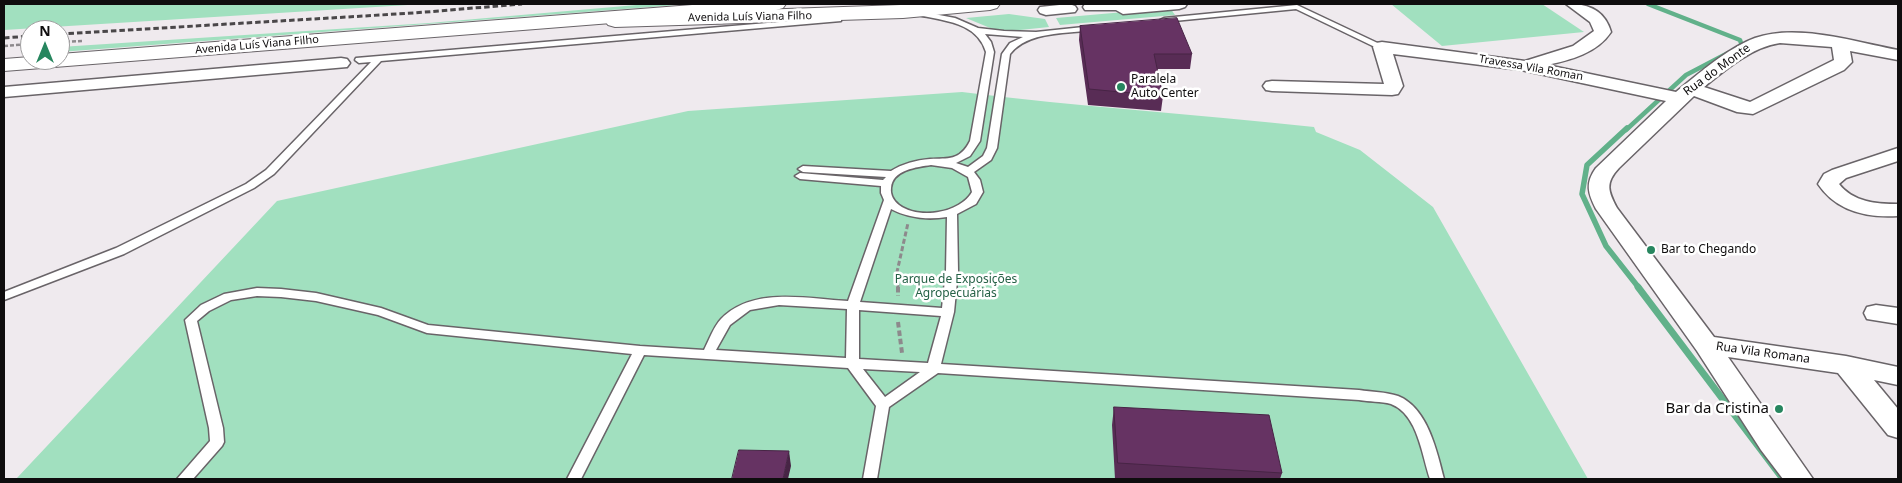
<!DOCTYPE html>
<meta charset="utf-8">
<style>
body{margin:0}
#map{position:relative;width:1902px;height:483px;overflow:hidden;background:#efeaee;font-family:"Noto Sans",sans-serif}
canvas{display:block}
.frame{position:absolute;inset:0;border:5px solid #0f0d0e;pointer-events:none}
.north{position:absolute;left:20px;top:20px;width:50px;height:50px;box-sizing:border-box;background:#fff;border:1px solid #9f9e9f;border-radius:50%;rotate:0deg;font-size:14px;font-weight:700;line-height:20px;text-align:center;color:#0f0d0e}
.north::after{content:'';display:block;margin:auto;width:18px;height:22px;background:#27865f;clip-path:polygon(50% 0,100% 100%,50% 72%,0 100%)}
</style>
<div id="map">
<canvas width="1902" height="483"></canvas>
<div class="frame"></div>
<div class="north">N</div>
</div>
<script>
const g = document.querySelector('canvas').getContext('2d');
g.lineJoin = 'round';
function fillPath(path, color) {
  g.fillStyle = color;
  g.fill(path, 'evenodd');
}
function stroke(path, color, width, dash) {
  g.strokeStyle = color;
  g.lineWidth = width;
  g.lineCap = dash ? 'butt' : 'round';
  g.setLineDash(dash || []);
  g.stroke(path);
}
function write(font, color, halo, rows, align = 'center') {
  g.font = font + ' "Noto Sans",sans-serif';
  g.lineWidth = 5;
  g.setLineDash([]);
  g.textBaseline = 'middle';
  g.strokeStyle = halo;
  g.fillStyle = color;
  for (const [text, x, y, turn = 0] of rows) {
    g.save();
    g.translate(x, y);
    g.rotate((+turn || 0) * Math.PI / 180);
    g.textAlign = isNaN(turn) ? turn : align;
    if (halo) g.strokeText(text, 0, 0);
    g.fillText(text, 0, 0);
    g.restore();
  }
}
const green = new Path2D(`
 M4 4H424L4 30Z
 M648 4H690L60 52V47L429 23Z
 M1391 4H1542L1584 32 1442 46Z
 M1170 8 1175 15 1060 25 1056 18Z
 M1009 14 1045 19 1049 27 1020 30H995L966 18Z
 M962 92C1079 107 1197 114 1314 127L1316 132 1360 150 1433 207 1588 479H16L277 201 688 111Z`);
const streamFar2 = new Path2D(`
 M1648 4 1740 40 1742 46 1737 48
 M1626 130 1686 75 1728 53`);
const streamFar1 = new Path2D(`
 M1627 128 1587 165 1582 194 1606 246 1639 288`);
const stream = new Path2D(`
 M1638 287 1783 479`);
const pathFar2 = new Path2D(`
 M60 42 82 41
 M4 46 30 44`);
const pathFar1 = new Path2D(`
 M898 288 897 272 908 223`);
const path = new Path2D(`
 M898 287V296
 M898 322 902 353`);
const lane = new Path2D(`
 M1297 5 1386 47 1385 49H1379L1296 9 1164 22 1160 20 1164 18Z
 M918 11 955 18 978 28 1004 31 1036 32 1093 26 1097 28 1093 30C1066 34 1028 31 1010 54L997 148 991 160 974 172 980 180 983 192 976 204 957 214 958 271 954 312 941 364 1359 390C1372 392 1386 392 1398 396 1428 408 1437 452 1444 479H1430C1422 456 1418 414 1391 404 1381 401 1369 402 1359 400L938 373 889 407 877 479H863L876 406 848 368 644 355 581 479H567L632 354 427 333 378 315 316 301 281 297 257 296 231 300 209 311 197 321 223 428 224 442 222 446 193 479H177L210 441 209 428 185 320 201 305 224 294 257 288 281 289 316 293 381 308 428 325 640 346 704 350C709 340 714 326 721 319 753 286 808 299 848 301L884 200 881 193V186L800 179 795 176 800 173 883 180 886 177 803 172 798 169 803 166 891 171C902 164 916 160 930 159 948 158 960 161 970 141L986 52C977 22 944 21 918 15ZM985 34 1023 37 1010 43 1002 54 987 148 983 156 968 167 956 163 970 156 980 141 994 52 991 42ZM931 165 952 168 968 177 972 192C960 213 919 220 899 205 894 201 890 195 891 188 892 170 917 167 931 165ZM891 209C908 218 928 220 947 217L946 271 942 308 860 302ZM779 305 847 309 846 358 716 350 730 325 750 310ZM859 310 941 316 928 363 859 359ZM863 369 920 372 885 397Z
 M838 17H841V21L381 61 274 174 254 188 124 254 4 300V292L116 248 246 184 266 170 371 62 359 63 355 60 356 58Z`);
const street = new Path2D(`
 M1069 4 1075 6 1077 9 1075 12 1046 15 1040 13 1038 10 1040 7Z
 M1085 4H1187L1185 7 1179 9 1123 14 1116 10H1085L1083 7Z
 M1566 4C1587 3 1605 10 1611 32 1597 53 1571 60 1547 65L1676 92C1698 74 1728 48 1755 38 1797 23 1856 42 1898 50V60L1850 51 1852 62 1844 70 1753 114 1737 112 1694 96 1619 168C1605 183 1608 191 1617 208L1714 337 1846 356 1898 367V385L1874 380 1898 409V438L1888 435 1838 373 1728 357 1813 479H1783L1761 450 1697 351 1596 209C1588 193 1585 183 1596 168L1666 101 1521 70 1393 54 1403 86 1398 94 1392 95 1272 91 1266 90 1263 86 1266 82 1272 81 1384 84 1373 47 1376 43 1382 42 1525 61 1573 46 1594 31 1590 22ZM1780 43 1832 47 1834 60 1750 102 1704 87C1726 69 1752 47 1780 43Z
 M341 58 347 59 350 63 347 67 4 97V87Z
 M1898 148V161L1846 178 1839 184C1853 202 1876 204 1898 204V216C1867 218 1836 211 1818 184L1824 174 1832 170Z
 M1876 305 1898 308V324L1867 319 1864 313 1867 307Z`);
const secondary = new Path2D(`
 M929 4H1000L997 8 990 10 903 18 615 27 608 25 605 21 608 17 615 15Z`);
const highway = new Path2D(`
 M705 4H786L783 8 776 10 4 71V59L30 57V60H60V54Z`);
const rail = new Path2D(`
 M60 34 414 13 522 4
 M4 38 30 36`);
const wall = new Path2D(`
 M1080 26 1192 54 1190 69H1157L1163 96 1161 111 1088 105 1079 40Z
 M1114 407 1282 473 1280 479H1115L1112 425Z`);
const shadedWall = new Path2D(`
 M789 451 791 466 788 479H783Z`);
const building = new Path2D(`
 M1177 18 1192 54H1154L1163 96 1089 89 1080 26Z
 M1114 407 1269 415 1282 473 1118 463Z
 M739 450 789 451 783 479H732Z`);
const markers = [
 [1121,87,5,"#27865f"],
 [1651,250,5,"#27865f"],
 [1779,409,5,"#27865f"]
];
const farStreetnames = [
 ["Avenida Luís Viana Filho",750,17,-1],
 ["Avenida Luís Viana Filho",257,45,-5],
 ["Travessa Vila Roman",1531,68,10]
];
const streetNames = [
 ["Rua do Monte",1717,70,-36],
 ["Rua Vila Romana",1763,353,8]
];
const poiNames = [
 ["Paralela",1131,80],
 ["Auto Center",1131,94],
 ["Bar to Chegando",1661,250]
];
const parkNames = [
 ["Parque de Exposições",956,280],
 ["Agropecuárias",956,294]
];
const nearPoinames = [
 ["Bar da Cristina",1769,409]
];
fillPath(green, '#a1e0bf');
stroke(streamFar2, '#61b18a', 4.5);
stroke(streamFar1, '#61b18a', 5.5);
stroke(stream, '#61b18a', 7);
stroke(lane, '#696468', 3);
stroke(street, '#696468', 3);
stroke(secondary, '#696468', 2);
stroke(highway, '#696468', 2);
stroke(pathFar2, '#8d898c', 2.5, [4, 2]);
stroke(pathFar1, '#8d898c', 3, [5, 2.5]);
stroke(path, '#8d898c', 4, [5.5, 3]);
fillPath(lane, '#fff');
fillPath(street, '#fff');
fillPath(secondary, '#fff');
fillPath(highway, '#fff');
stroke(rail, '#4a4749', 3, [5.5, 3]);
fillPath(wall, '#582c55');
fillPath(shadedWall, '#472445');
fillPath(building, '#663363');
stroke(building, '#472445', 1);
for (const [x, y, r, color] of markers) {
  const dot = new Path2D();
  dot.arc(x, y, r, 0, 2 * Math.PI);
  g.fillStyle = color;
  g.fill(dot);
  stroke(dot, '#fff', 2);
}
write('11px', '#0f0d0e', '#fff', farStreetnames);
write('12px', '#0f0d0e', '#fff', streetNames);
write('12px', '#0f0d0e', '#fff', poiNames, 'left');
write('12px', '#256146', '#fff', parkNames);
write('15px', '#0f0d0e', '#fff', nearPoinames, 'right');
</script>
